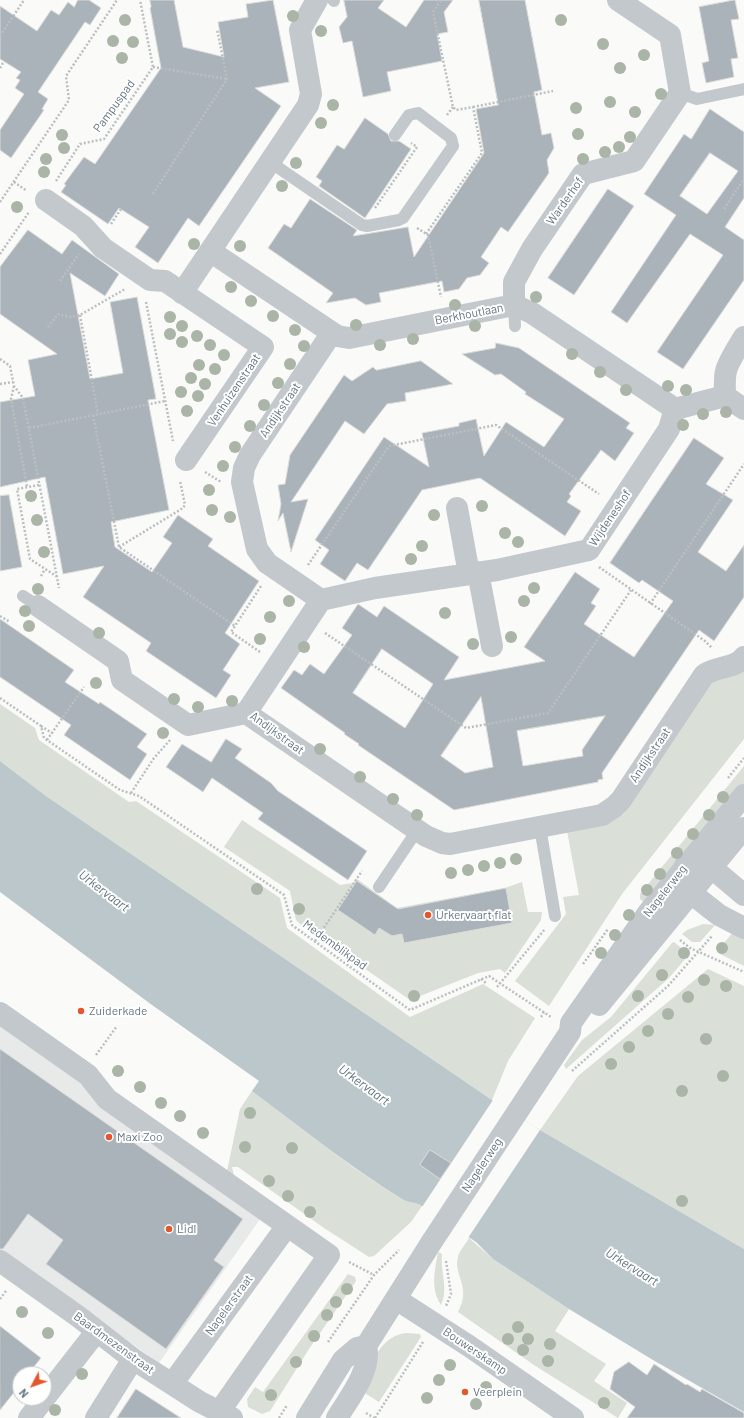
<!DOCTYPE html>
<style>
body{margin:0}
#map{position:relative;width:744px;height:1418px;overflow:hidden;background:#fafaf8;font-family:Barlow,sans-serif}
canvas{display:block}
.north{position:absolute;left:12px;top:1366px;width:40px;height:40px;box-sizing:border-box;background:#fff;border:1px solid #c1c8cd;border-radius:50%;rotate:229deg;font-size:11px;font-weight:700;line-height:16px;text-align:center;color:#657683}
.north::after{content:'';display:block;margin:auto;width:14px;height:18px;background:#e4572e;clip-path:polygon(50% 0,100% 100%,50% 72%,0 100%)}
</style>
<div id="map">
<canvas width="744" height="1418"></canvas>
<div class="north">N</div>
</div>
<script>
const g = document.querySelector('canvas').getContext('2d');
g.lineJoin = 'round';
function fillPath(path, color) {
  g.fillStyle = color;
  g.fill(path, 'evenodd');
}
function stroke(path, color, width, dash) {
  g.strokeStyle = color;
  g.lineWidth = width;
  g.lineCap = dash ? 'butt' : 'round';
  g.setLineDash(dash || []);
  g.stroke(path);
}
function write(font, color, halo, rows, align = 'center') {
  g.font = font + ' Barlow,sans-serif';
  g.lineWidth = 4;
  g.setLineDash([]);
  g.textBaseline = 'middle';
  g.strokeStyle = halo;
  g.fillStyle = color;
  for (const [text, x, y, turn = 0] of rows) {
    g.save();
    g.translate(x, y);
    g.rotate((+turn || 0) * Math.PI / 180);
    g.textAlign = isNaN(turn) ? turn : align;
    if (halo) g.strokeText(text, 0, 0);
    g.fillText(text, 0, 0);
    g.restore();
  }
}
const built = new Path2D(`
 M0 1019 265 1212 159 1363 0 1251Z`);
const green = new Path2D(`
 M744 667V739L622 894 549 1006 515 981 566 914 563 897 579 895 567 831 595 827 714 678Z
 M0 704 35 728 39 740 129 802 136 801 280 898 287 928 410 1017 483 984 535 1018 508 1061 492 1100 46 796 0 761Z
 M744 766V785L646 904 640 899V894Z
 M242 820 340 885 353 883 357 879 397 908 505 888 522 882 528 912H542L541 920 505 973 500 969 478 973 410 1000 299 923 296 920 290 891 224 847Z
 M703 924 715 925 700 942H692L682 934 687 930Z
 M735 930 744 935V966L720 954 717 951Z
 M674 942 686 952V958L669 978 566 1069 564 1065 582 1040 611 1017 672 943Z
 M708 969 744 986V1249L540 1130 578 1076Z
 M252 1091C301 1128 350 1168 402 1199 408 1203 416 1202 422 1206L411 1222 374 1256 369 1257 324 1228 238 1167H232L234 1175 227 1171 240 1109Z
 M469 1238 493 1259 569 1309 555 1331 606 1364 594 1381 627 1403 618 1418 534 1365 458 1312C472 1286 453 1276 458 1257 459 1251 466 1244 469 1238Z
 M438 1252 442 1254C440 1272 449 1288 441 1305 430 1288 435 1271 438 1252Z
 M348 1274 355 1277 356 1281 309 1349 270 1411 262 1414 248 1407 247 1399 255 1387 263 1392Z
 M407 1333 420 1334 421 1337 379 1402 360 1390C371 1366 378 1336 407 1333Z`);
const water = new Path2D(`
 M0 761 46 796 492 1100 540 1130 744 1249V1412L653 1360 569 1309 493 1259 476 1242 422 1206C416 1202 408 1203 402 1199 350 1167 301 1128 252 1091L259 1081 152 1005 0 892Z`);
const pier = new Path2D(`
 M493 1100 540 1130 468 1238 422 1207Z`);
const building = new Path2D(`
 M78 0H89L101 8 90 25 85 22 38 92 48 99 42 109 44 110 11 158 0 150V130L24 94 15 88 20 80 16 78 21 72 0 59V6L37 31 51 10 59 15 68 2 74 7Z
 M150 0H174L183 47 224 57 218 22 248 17 246 4 273 0 289 82 255 88 281 106 199 226 188 218 158 263 135 247 149 227 119 208 108 224 61 192 66 185 64 184 84 157 95 164 161 68 150 8 151 7Z
 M344 0H384L378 8 406 27 424 0H453L444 12 448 32 437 34 442 61 387 72 391 91 363 97 352 41 343 43 339 27 347 17Z
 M479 0H525L542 90 534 92 542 135 551 133 554 148 547 160 549 173 508 232 501 227 481 257 489 263 480 275 467 278 459 289 444 292 442 281 379 293 381 302 366 305 355 298 326 303 333 293 268 248 284 224 291 228 310 199 357 230 353 236 408 227 414 257 484 153 476 109 498 105Z
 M735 0 739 19 731 20 738 58 731 59 734 77 706 83 702 63 709 61 699 7Z
 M710 109 744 132V198L725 227 744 240V280L683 369 657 352 723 255 690 234 627 323 611 312 676 215 644 194 684 134 691 139ZM710 153 738 171 707 214 680 196Z
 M365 118 388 134 391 141H399L411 149 365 218 319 186 322 181 316 177 337 145 344 149Z
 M608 189 634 206 574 295 548 278Z
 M28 230 62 254 72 240 119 274 105 296 70 273 90 379 123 373 110 302 137 297 156 399 148 400 169 510 111 522 115 547 152 572 172 543 163 537 178 515 213 539 208 546 259 581 225 633 240 644 223 670 231 675 216 698 146 651 151 643 83 597 104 566 63 574 45 477 0 487V402L35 396 28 360 57 354 0 314V267Z
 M496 343 519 348 630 423 626 428 634 433 615 461 601 450 569 494 571 496 567 502 581 511 565 536 480 478 422 490 368 570 357 563 345 581 320 564 329 550 315 540 384 437 429 467 422 433 459 426V423L476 419 484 456 506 422 544 447 564 419 525 394 526 392 501 374 495 375 462 354 495 348Z
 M421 361 453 384 405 393 406 401 387 404 364 434 345 421 291 502 308 499 291 552 283 513 278 521 281 504 278 485 285 484 290 455 344 375 352 381 373 367 376 370Z
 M694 438 724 458 706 484 733 500 698 552 726 571 744 545V597L714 641 699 630 602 773 603 779 598 780V782L454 810 358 745 359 744 344 734 345 733 281 688 294 670 302 675 310 664 324 674 352 635 342 628 358 604 377 617 384 606 459 657 444 680 545 661 524 647 575 572 600 589 591 603 596 606 584 624 634 657 673 601 642 580 639 583 610 563ZM382 649 433 684 405 728 353 693ZM481 697 493 767 465 773 441 756ZM605 716 582 750 583 756 523 766 517 731Z
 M9 495 22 567 0 571V496Z
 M0 619 74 670 65 682 99 704 100 702 147 734 137 747 147 754 130 780 64 735 71 725 0 677Z
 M226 739 242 749 235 758 271 783 278 791 367 851 348 880 258 819 263 813 212 778 203 792 166 767 182 744 211 762Z
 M357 881 398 909 506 888 512 923 404 943 402 934 392 936 379 928 375 935 338 910Z
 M0 1049 243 1219 214 1260 224 1267 166 1349 46 1264 63 1240 28 1214 3 1249H0Z
 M430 1150 451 1163 440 1179 420 1165Z
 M0 1326 41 1358 28 1374H20V1385L0 1410Z
 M629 1362 647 1375 654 1364 686 1385 687 1384 700 1392 702 1389 744 1413V1418H627L635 1407 610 1389 614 1372Z
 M136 1389 181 1418H117Z`);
const path = new Path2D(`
 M0 36 24 0
 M153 67 227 79
 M0 68 3 63
 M473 107 553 91
 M447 115 453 107
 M56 181 80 144 104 139 153 67 140 0
 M14 182 27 191
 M153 194 227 79 217 29
 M0 202 69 100 66 76 117 0
 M375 208 417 147 411 143
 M724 209 744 179
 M111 224 121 209
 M417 228 428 235 441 297
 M426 234 482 153 473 107 456 110 453 107 433 12 441 0
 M0 254 29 212
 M60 281 79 254
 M146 302 173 441
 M80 315 98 414
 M48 327 58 314 69 317 80 315 125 289
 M0 359 10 366 14 386 23 398 59 588
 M0 384 13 382
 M14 386 11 399 27 487
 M93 415 119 547 235 626
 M29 428 165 401
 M205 472 221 482
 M39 485 17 489 30 559 56 576
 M119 547 183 508 185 505 180 481
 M308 565 389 446 496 425 599 494
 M599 567 705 641 712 648
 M41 576 45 569
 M650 604 744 464
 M0 616 10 622
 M325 633 466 728 548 713 631 590
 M260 652 231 632 261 586
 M0 698 41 726 44 738 120 790 139 796 284 895 292 925 410 1010 489 976 551 1017
 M41 726 52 733
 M47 740 84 687
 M728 778 744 758
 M131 793 154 758 171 739
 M680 940 690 948 744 972
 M315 941 362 871
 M583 964 608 929
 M481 979 486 983
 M497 987 545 929
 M541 1017 544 1012
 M96 1055 117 1026
 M572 1071 668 986 712 936
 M446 1261 451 1294 446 1306
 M349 1262 374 1275
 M0 1299 6 1291
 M328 1342 374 1275 399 1250
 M366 1413 374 1418
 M279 1418 287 1405
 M375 1418 423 1342`);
const service = new Path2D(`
 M333 0 334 1
 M680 93 697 99 744 89
 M270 162 362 225 367 226 399 220 403 218 453 146 451 138 418 113 409 115 395 135
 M514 305 515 326
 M23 596 38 606
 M540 827 555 916
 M379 887 418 829`);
const minor = new Path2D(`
 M46 200 83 226 103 248 150 280 165 281 263 347 186 460
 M210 251 337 336 349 338 514 305 532 313 675 409 725 396 744 409
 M182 293 308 105 311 94 300 30 317 0
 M514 305V282L532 249 583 174 634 161 680 93 670 35 618 0
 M725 396C725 388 724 379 726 371 728 362 739 345 744 337
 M457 508 469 574
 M478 572 492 646
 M321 600 267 563 257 549 242 482 244 468 250 455 331 334
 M38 606 118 661 122 680 188 725 246 713
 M246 713 426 836 442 843 450 844 602 815 614 807 621 800 704 675C716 666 735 669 744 657
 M246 713 321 600 375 588 497 570 589 550 669 429 675 409
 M744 895 712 868 685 866 691 893 719 915 744 928
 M0 1013 88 1075 107 1099 329 1255 219 1412
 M0 1261 79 1317 133 1359 200 1402 232 1418
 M396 1299 469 1346 573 1418
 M172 1384 287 1226
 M29 1418 96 1332
 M96 1418 133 1359`);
const tertiary = new Path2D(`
 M599 1005 744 828
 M307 1418 343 1360 357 1348 366 1346
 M337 1418C349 1398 372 1370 366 1346L431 1243 570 1032 571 1023 648 913 744 795`);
const trees = [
 [293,16],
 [125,20],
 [561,20],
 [321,31],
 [113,41],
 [133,42],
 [603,44],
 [644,55],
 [122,58],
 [620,68],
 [661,94],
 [610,102],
 [333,105],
 [576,108],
 [635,112],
 [321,123],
 [578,134],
 [62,135],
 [630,137],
 [619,147],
 [64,148],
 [605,152],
 [46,159],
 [583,159],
 [296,163],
 [44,172],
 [282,186],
 [17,207],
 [194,244],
 [240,246],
 [231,287],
 [536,297],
 [251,301],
 [455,305],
 [273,316],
 [170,317],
 [356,325],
 [182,326],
 [475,326],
 [295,330],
 [170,334],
 [197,336],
 [413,339],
 [182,342],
 [210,345],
 [380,345],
 [304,346],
 [572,354],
 [224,355],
 [290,364],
 [199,365],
 [215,369],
 [600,372],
 [191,378],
 [278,383],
 [205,384],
 [668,386],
 [626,390],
 [686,390],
 [181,392],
 [198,396],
 [264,405],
 [187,411],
 [726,412],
 [703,414],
 [683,425],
 [250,426],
 [235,447],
 [223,466],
 [209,490],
 [31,496],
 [482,506],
 [212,510],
 [434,515],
 [230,517],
 [37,520],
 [505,533],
 [518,542],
 [422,546],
 [44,552],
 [411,559],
 [534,588],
 [38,589],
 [289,601],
 [524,601],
 [25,611],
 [445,613],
 [270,617],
 [29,626],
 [99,633],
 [511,637],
 [260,639],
 [473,644],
 [304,647],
 [96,683],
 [174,699],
 [232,701],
 [198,707],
 [163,733],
 [320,749],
 [360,777],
 [723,797],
 [393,799],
 [417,815],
 [709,815],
 [693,834],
 [677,853],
 [516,859],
 [500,863],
 [484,866],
 [468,870],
 [451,873],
 [660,874],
 [257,889],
 [647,890],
 [299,909],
 [629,915],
 [615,935],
 [722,948],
 [601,953],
 [684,953],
 [662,975],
 [704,980],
 [726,986],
 [414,996],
 [638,996],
 [688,997],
 [668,1014],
 [648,1031],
 [706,1039],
 [629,1047],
 [611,1064],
 [118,1071],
 [723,1076],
 [140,1087],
 [682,1091],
 [161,1103],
 [250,1113],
 [180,1116],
 [203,1133],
 [245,1147],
 [292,1148],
 [269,1181],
 [288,1196],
 [682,1201],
 [310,1212],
 [347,1289],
 [336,1302],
 [22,1312],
 [327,1315],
 [518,1327],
 [48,1333],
 [314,1336],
 [508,1339],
 [528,1339],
 [550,1344],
 [523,1350],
 [548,1361],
 [296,1362],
 [450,1365],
 [82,1374],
 [439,1380],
 [486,1387],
 [271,1395],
 [427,1398],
 [604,1403],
 [476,1404],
 [55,1410]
];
const markers = [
 [428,915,4,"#e4572e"],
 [81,1011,4,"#e4572e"],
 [109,1137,4,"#e4572e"],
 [169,1229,4,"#e4572e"],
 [465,1392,4,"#e4572e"]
];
const streetNames = [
 ["Pampuspad",114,106,-54],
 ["Warderhof",565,201,-55],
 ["Berkhoutlaan",469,314,-11],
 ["Venhuizenstraat",234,390,-56],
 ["Andijkstraat",280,410,-56],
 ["Wijdeneshof",610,518,-56],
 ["Andijkstraat",277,733,36],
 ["Andijkstraat",650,755,-56],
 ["Nagelerweg",665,891,-52],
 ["Medemblikpad",335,945,36],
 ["Nagelerweg",482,1165,-56],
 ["Nagelerstraat",229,1305,-54],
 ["Baardmezenstraat",114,1343,36],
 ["Bouwerskamp",475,1351,34]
];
const poiNames = [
 ["Urkervaart flat",436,915],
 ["Zuiderkade",89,1011],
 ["Maxi Zoo",117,1137],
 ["Lidl",177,1229],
 ["Veerplein",473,1392]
];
const waterNames = [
 ["Urkervaart",104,891,37],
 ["Urkervaart",364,1085,36],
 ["Urkervaart",632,1267,32]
];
fillPath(built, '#e8e9e9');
fillPath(green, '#dadfd7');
fillPath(water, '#bbc7cb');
fillPath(pier, '#fafaf8');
fillPath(building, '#aab3b9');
stroke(building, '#dcdcda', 1);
stroke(path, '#bbbfc2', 2.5, [2, 2]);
stroke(service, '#c3c8cc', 12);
stroke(minor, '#c3c8cc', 22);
stroke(tertiary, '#c3c8cc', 22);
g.fillStyle = '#aab4a7';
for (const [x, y] of trees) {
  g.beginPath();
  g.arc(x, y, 6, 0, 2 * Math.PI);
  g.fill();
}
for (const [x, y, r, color] of markers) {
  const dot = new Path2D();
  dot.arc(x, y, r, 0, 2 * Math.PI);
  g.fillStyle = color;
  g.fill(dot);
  stroke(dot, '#fff', 1.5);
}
write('12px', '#657683', '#fff', streetNames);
write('12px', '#657683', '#fff', poiNames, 'left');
write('italic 13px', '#60757c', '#fff', waterNames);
</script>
